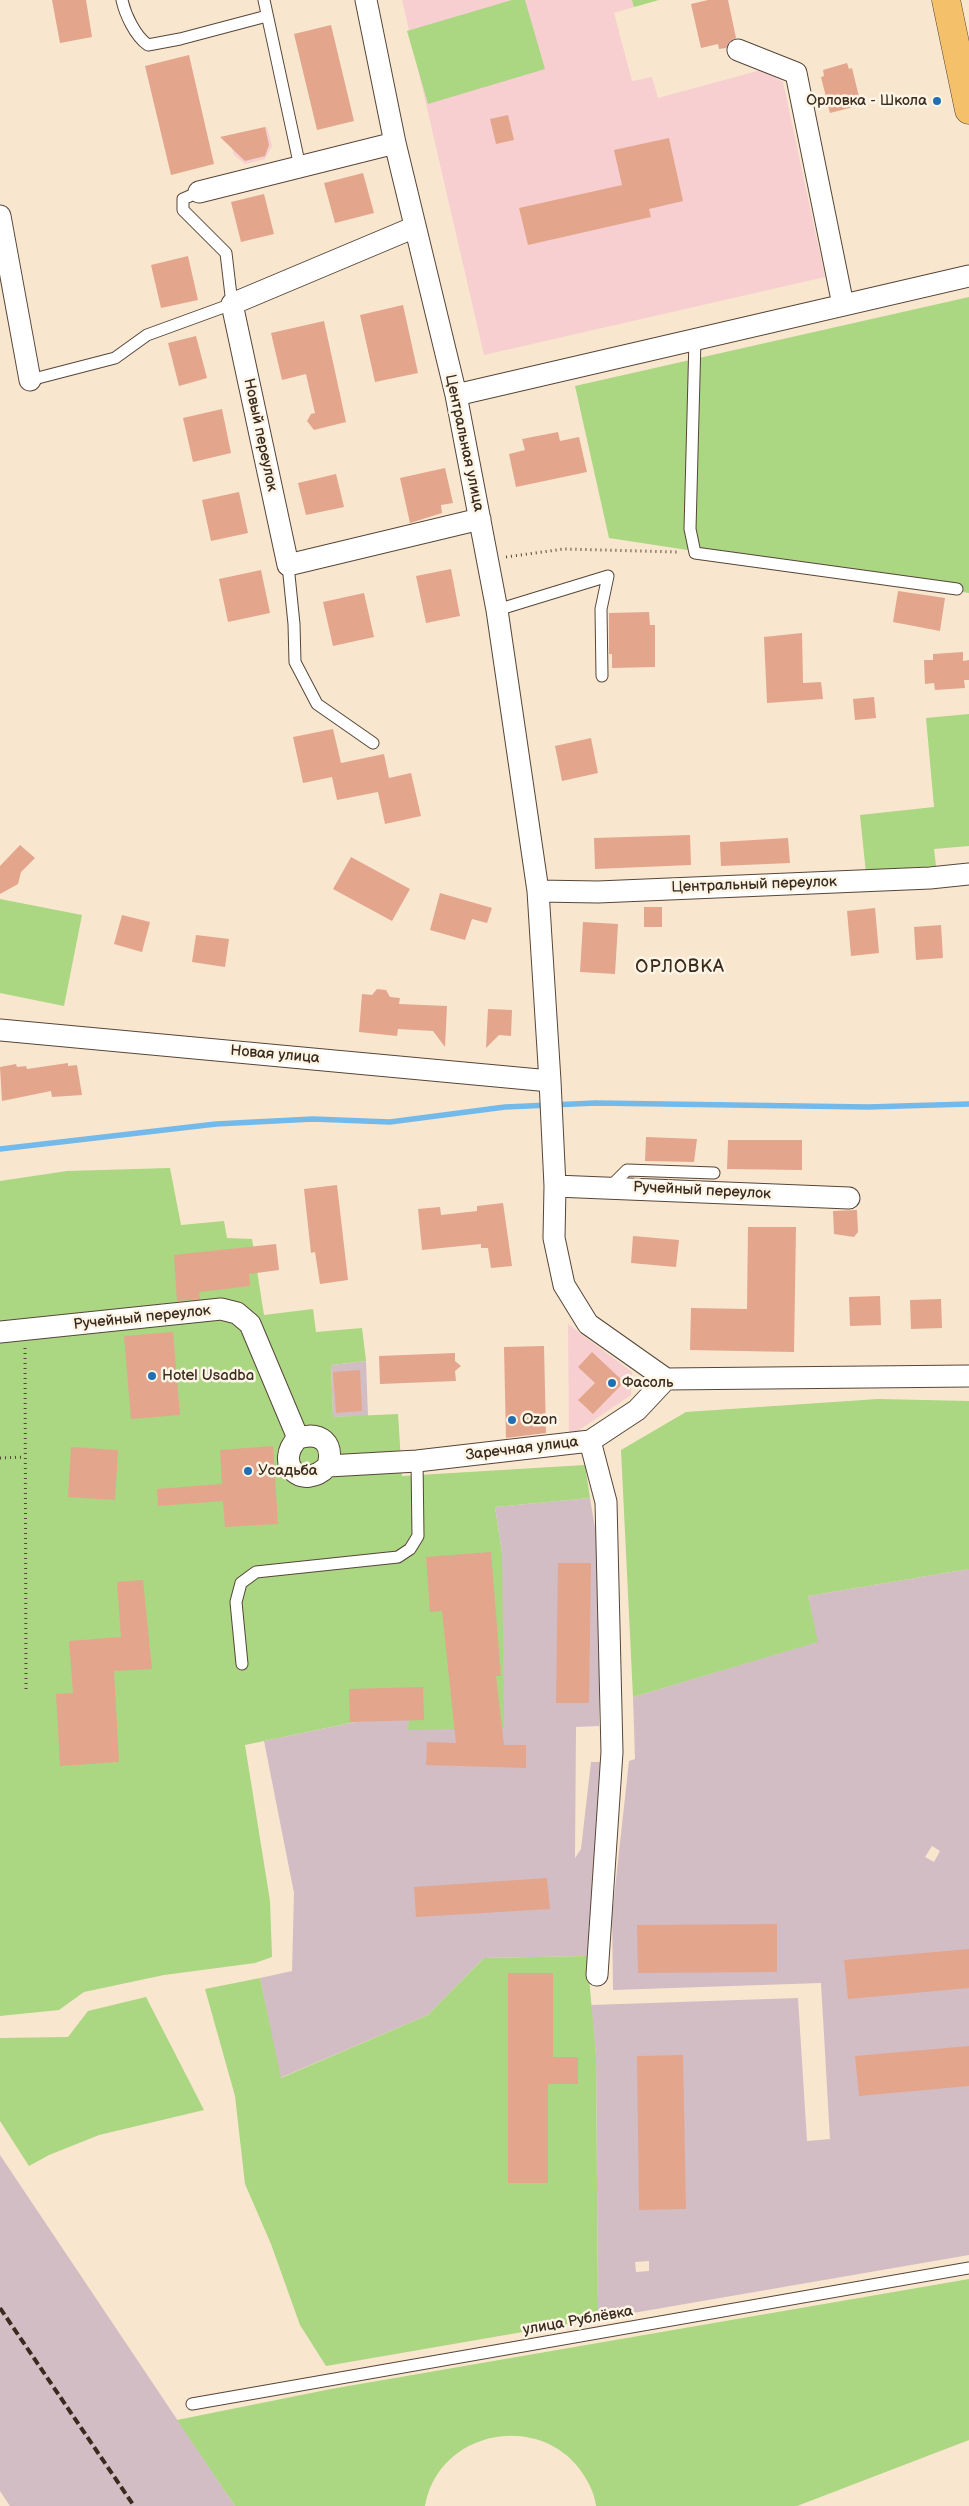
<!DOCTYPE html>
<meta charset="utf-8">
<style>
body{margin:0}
canvas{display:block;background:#f8e6ce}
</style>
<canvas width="969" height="2506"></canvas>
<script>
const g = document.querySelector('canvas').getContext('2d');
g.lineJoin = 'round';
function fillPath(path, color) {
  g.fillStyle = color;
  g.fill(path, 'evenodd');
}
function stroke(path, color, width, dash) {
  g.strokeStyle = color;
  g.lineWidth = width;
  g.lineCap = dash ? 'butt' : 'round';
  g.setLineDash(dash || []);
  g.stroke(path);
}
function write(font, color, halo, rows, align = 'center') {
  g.font = font + ' "Balsamiq Sans",sans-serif';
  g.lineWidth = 5;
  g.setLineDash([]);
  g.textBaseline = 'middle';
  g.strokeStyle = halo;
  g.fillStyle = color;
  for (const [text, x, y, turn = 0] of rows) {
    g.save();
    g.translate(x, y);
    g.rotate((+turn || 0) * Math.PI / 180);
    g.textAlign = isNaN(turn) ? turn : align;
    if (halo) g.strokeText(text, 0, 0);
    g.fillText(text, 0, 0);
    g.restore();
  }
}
const built = new Path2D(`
 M402 0H632L634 7 614 13 632 81 652 77 658 98 761 70 783 82 825 277 484 355Z
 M267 127 272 146 265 159 245 164 234 155 229 135Z
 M568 1324 632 1372 631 1395 569 1437Z`);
const industrial = new Path2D(`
 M366 1361 368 1416 333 1417 331 1365Z
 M590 1498 599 1552V1726L576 1727 575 1858 581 1849 591 1762H604L600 1825 587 1956 484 1958 428 2015 280 2078 260 1978 292 1971 294 1893 264 1741 413 1710 407 1730 502 1553 495 1507Z
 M969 1569V2255L598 2319 596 2055 591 2005 798 1998 807 2141 830 2139 821 1983 613 1990 612 1916 629 1761 635 1759 633 1697 817 1642 808 1596ZM932 1846 940 1851 934 1862 925 1857ZM649 2261V2271L636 2272 635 2262Z
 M0 2155 235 2506H10L0 2491Z`);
const green = new Path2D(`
 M512 0H525L545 69 428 104 407 31Z
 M632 0H659L634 7Z
 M969 297V593L609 538 575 386Z
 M969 714V846L934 849 936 866 866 873 860 815 934 807 926 718Z
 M0 899 82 915 64 1006 0 993Z
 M170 1168 181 1225 224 1221 227 1238 252 1239 264 1315 313 1309 316 1332 362 1328 366 1361 331 1365 333 1417 398 1414 402 1476 585 1465 590 1498 495 1507 502 1553 504 1728 407 1730 412 1710 245 1745 270 1901 272 1957 255 1963 164 1975 84 1992 59 2010 0 2016V1181L67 1171Z
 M878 1399 969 1401V1569L808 1596 818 1642 633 1697 621 1450 686 1412Z
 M587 1956 596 2055 598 2319 326 2366 300 2325 271 2244 245 2184 235 2096 205 1989 260 1978 281 2078 428 2015 484 1958Z
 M146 1997 204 2110 99 2135 49 2155 29 2166 0 2121V2038L68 2037 88 2011Z
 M969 2279V2440L797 2506H596C595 2494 588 2481 581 2471 538 2411 438 2431 425 2506H235L177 2420 331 2389Z`);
const stream = new Path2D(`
 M0 1149 216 1124 313 1119 390 1122 505 1107 596 1103 868 1107 969 1104`);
const building = new Path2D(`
 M52 0H86L92 37 60 43Z
 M708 0H728L736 38 730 41 726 48 719 49 718 44 701 48 691 4Z
 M331 25 354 121 317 130 294 34Z
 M189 55 214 164 171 175 145 66Z
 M847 63 849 69 852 68 861 105 830 113 821 77 824 76 823 70Z
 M508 115 514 140 496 144 490 119Z
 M265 127 269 145 265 156 245 161 220 137Z
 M669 138 683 201 649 209 651 217 528 245 519 208 622 185 614 150Z
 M363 173 374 213 335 223 324 183Z
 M264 194 274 234 241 242 231 202Z
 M188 256 198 300 161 308 151 265Z
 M403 305 418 373 375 382 360 315Z
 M324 321 346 422 314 430 307 421 311 414 315 413 306 374 282 380 271 333Z
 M196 336 207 378 179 386 168 343Z
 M222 409 231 453 193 462 183 418Z
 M558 432 560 441 579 437 587 472 516 487 509 454 525 450 522 439Z
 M445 468 453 503 441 505 442 513 410 523 400 478Z
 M336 474 344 507 306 515 298 483Z
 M239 492 248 533 211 541 202 500Z
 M451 569 460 616 426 623 416 576Z
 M261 570 270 613 228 622 219 579Z
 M898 591 945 598 940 631 893 622Z
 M364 593 374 637 333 646 323 602Z
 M649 612 650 625H655V667L612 668V654H609V613Z
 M802 633 803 683 821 682 823 699 767 703 764 637Z
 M963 652V661L969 660V680H964L965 688 935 690 934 683 925 684 924 660H933V654Z
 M874 697 876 718 855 720 853 699Z
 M333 729 341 763 384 754 389 778 411 773 421 816 385 824 378 792 337 800 332 777 303 783 293 737Z
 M591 738 598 773 562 781 555 746Z
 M690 835 691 865 595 869 594 838Z
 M788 838 790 863 721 866 720 842Z
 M20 845 35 858 21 872 18 884 0 894V866Z
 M351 857 410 889 392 921 333 889Z
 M440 893 492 908 487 923 472 919 465 940 430 930Z
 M644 907H662V927H644Z
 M875 908 879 953 851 956 847 911Z
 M122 915 150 922 142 952 114 944Z
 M583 922 618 924 615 974 580 972Z
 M941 925 943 958 916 960 914 927Z
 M196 935 229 939 225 967 192 962Z
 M377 989 386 990 390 997 400 998 399 1004 447 1006 445 1047 433 1031 398 1029 397 1036 359 1032 362 994 372 995Z
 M488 1009 512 1010 511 1036 499 1035 486 1048Z
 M68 1063V1066L77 1065 82 1095 52 1097 51 1091 2 1101 0 1067 16 1064 17 1067 26 1066 27 1069Z
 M646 1137 697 1139 694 1162 645 1161Z
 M728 1140H802V1170L727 1169Z
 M337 1185 348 1280 320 1284 315 1252 311 1253 304 1189Z
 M503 1203 512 1266 491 1268 488 1248H481V1244L422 1250 418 1209 440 1207 441 1215 477 1211V1206Z
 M857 1210 858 1232 854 1237 834 1234 833 1211Z
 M748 1227H796L794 1352 690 1350 691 1308 747 1309Z
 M633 1236 679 1240 676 1267 631 1263Z
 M276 1244 279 1270 249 1274 250 1286 199 1292 200 1299 177 1301 174 1255Z
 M880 1296 881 1325 850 1326 849 1297Z
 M941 1299 942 1328 911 1329 910 1300Z
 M173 1332 180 1415 131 1419 124 1336Z
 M544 1346 546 1433 506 1438 504 1347Z
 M592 1352 624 1382 593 1414 578 1400 595 1383 578 1367Z
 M455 1353V1361L461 1366 455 1371 456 1381 380 1384 379 1356Z
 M360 1370 362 1411 336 1413 333 1372Z
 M273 1446 278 1524 225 1527 223 1501 158 1506 157 1489 222 1484 220 1450Z
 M71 1447 118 1450 115 1500 68 1497Z
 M491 1552 501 1676H496L504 1745H526V1768L426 1765 427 1742 456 1743 442 1611 430 1612 426 1557Z
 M558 1563H591L589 1703H556Z
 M143 1580 152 1669 114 1671 119 1762 60 1766 56 1694 73 1693 69 1641 121 1637 117 1582Z
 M423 1687 424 1720 350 1722 349 1689Z
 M547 1878 550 1909 416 1917 414 1887Z
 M777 1924V1972L638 1973 637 1925Z
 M969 1949V1988L848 1999 844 1960Z
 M508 1973H553V2057H578V2084H548V2183H508Z
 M969 2046V2086L859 2096 855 2056Z
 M683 2055 686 2209 639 2210 637 2056Z`);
const path = new Path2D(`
 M506 557 564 549 679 552
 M25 1348 26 1689
 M0 1458 25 1457`);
const lane = new Path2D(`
 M122 0C125 14 135 36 148 45L180 39 267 16
 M264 0 300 167
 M695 339 690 529 695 553 957 589
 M30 380 115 358 147 335 232 304 226 253 183 210V199L199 192
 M288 565 294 624 295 662 317 704 373 743
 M497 610 608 576 601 609 602 676
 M610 1187 627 1170 714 1173
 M242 1664 236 1602 241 1583 256 1572 398 1557 410 1549 418 1536 417 1461
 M192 2404 969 2268`);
const street = new Path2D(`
 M366 0 395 143 456 395 497 610 538 891 550 1081 555 1186 554 1238 564 1285 588 1324 666 1379
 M738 50 796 73 843 305
 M199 192 395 143
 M0 216 30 380
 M415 227 232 304 288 565 480 519
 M456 395 969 276
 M538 891 598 892 930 878 969 874
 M0 1030 550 1081
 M555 1186 849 1198
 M0 1332 221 1309 237 1313 250 1324 298 1438
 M666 1379 969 1376
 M298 1438C273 1464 302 1492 328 1466L417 1461 590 1441 637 1410 666 1379
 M298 1438C321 1431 334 1443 328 1466
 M590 1441 606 1502 612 1752 597 1975`);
const primary = new Path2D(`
 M946 0 969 110`);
const rail = new Path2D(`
 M0 2308 134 2506`);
const markers = [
 [937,101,5,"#1f6fb2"],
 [152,1376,5,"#1f6fb2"],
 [612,1383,5,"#1f6fb2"],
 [512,1420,5,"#1f6fb2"],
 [248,1471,5,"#1f6fb2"]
];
const poiNames = [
 ["Орловка - Школа",927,101,"right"],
 ["Hotel Usadba",162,1376],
 ["Фасоль",622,1383],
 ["Ozon",522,1420],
 ["Усадьба",258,1471]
];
const streetNames = [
 ["Новый переулок",260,435,78],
 ["Центральная улица",464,443,78],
 ["Центральный переулок",754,885,-2],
 ["Новая улица",275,1055,5],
 ["Ручейный переулок",702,1191,3],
 ["Ручейный переулок",142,1318,-6],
 ["Заречная улица",522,1449,-7],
 ["улица Рублёвка",578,2321,-10]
];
const quarterNames = [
 ["ОРЛОВКА",680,967]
];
fillPath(built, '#f7cfd0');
fillPath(industrial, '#d2bdc5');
fillPath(green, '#abd682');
stroke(stream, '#73b9ea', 5.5);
fillPath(building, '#e4a58d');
stroke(lane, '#574638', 13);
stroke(street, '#574638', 23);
stroke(primary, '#574638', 29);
stroke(path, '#574638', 3, [1, 4]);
stroke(lane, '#fff', 11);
stroke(street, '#fff', 21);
stroke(primary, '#f4c16a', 28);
stroke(rail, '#3b2a1e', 4, [8, 4]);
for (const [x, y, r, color] of markers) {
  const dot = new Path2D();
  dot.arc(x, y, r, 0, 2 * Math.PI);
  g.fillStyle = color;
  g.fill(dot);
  stroke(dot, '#fcf5e5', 2);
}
write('15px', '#3b2a1e', '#fcf5e5', poiNames, 'left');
write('15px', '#3b2a1e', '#fcf5e5', streetNames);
g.letterSpacing = '1px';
write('18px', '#3b2a1e', '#fcf5e5', quarterNames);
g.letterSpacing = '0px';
</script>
